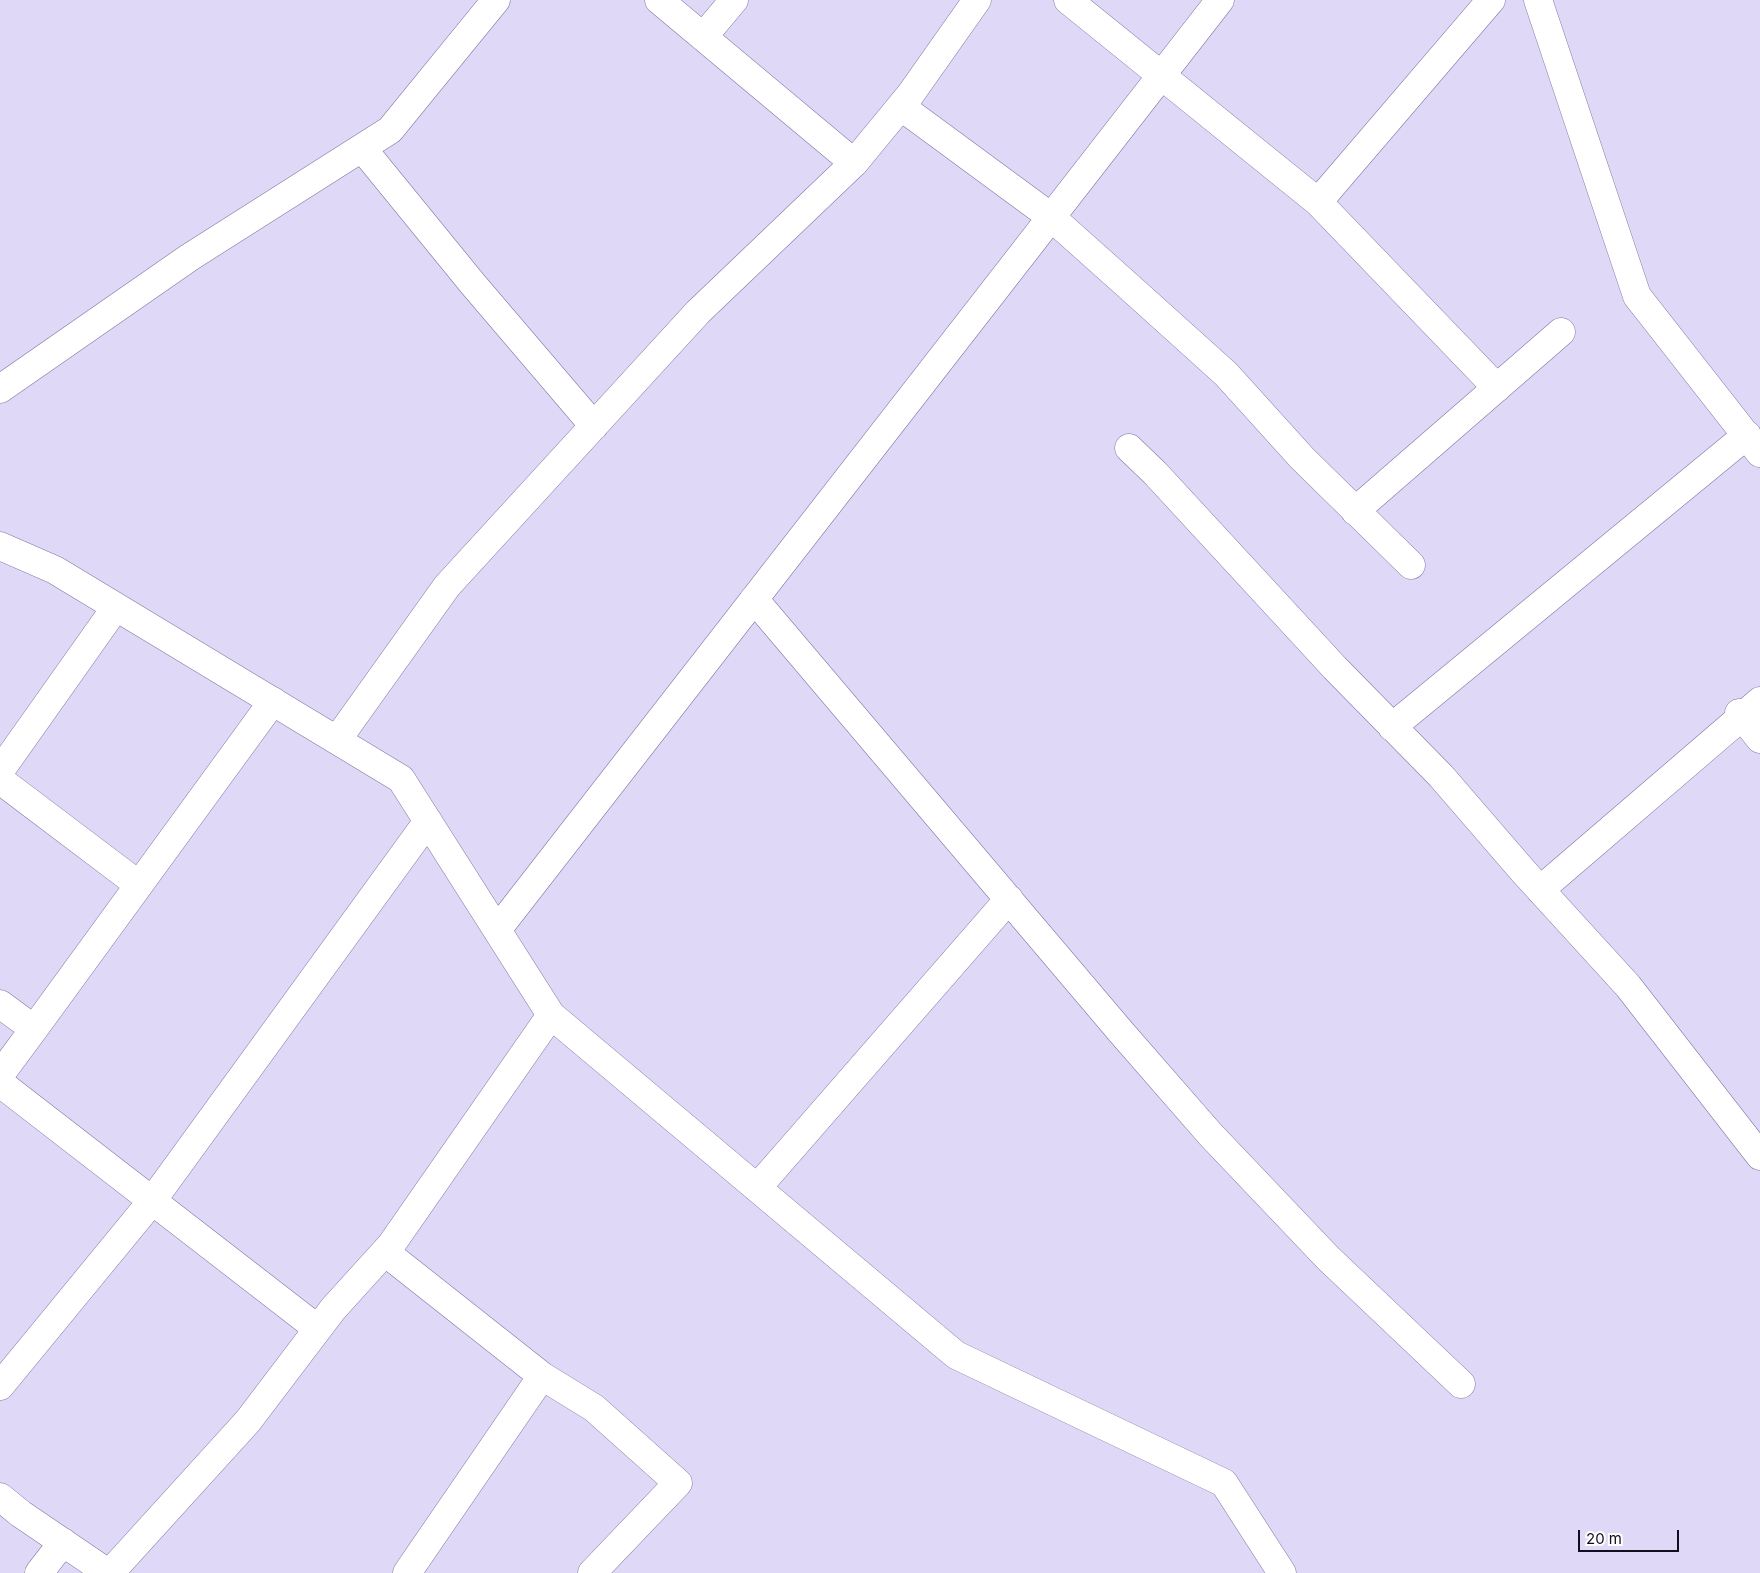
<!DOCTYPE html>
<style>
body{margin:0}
#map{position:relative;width:1760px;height:1573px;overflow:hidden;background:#e0d8f7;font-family:Inter,sans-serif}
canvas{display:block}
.scale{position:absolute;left:1578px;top:1530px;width:101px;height:22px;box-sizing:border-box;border:2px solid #130e1f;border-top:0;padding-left:6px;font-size:15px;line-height:18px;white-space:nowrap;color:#130e1f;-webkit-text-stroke:4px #fefefe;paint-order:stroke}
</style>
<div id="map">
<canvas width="1760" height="1573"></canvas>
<div class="scale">20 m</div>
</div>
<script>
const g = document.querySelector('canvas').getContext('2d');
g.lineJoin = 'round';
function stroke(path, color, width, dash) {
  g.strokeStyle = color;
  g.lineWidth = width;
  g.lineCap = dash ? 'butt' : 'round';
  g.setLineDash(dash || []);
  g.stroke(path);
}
const minor = new Path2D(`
 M659 0 854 163
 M1068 0 1318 202 1497 388
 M1538 0 1637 296 1760 453
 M703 37 734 0
 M911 114 1051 217 1135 292 1226 374 1302 458 1411 565
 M362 148 472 283 594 426
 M1318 202 1491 0
 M0 389 190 257 390 130 496 0
 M1129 448 1155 473 1335 668 1441 776 1523 871 1628 986 1760 1156
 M1355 511 1561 332
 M0 546 55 570 401 779 551 1015 956 1355 1224 1483 1282 1573
 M754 599 1121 1032 1210 1134 1328 1258 1461 1384
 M1739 713 1760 739
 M1392 727 1747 435
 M337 740 447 586 698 312 854 163 910 95 977 0
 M0 771 116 607
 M0 780 139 885
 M1540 890 1760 701
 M497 930 1220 0
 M0 1004 34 1029 273 701
 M0 1075 34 1029
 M0 1083 318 1329
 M757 1188 1009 899
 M385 1252 542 1376 594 1408 678 1483 592 1573
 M0 1386 152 1201 428 821
 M0 1497 21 1514 108 1573
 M39 1573 63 1542
 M110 1573 248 1421 333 1309 391 1245 551 1015
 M407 1573 542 1376`);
stroke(minor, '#8275a4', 29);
stroke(minor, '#fff', 28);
</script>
